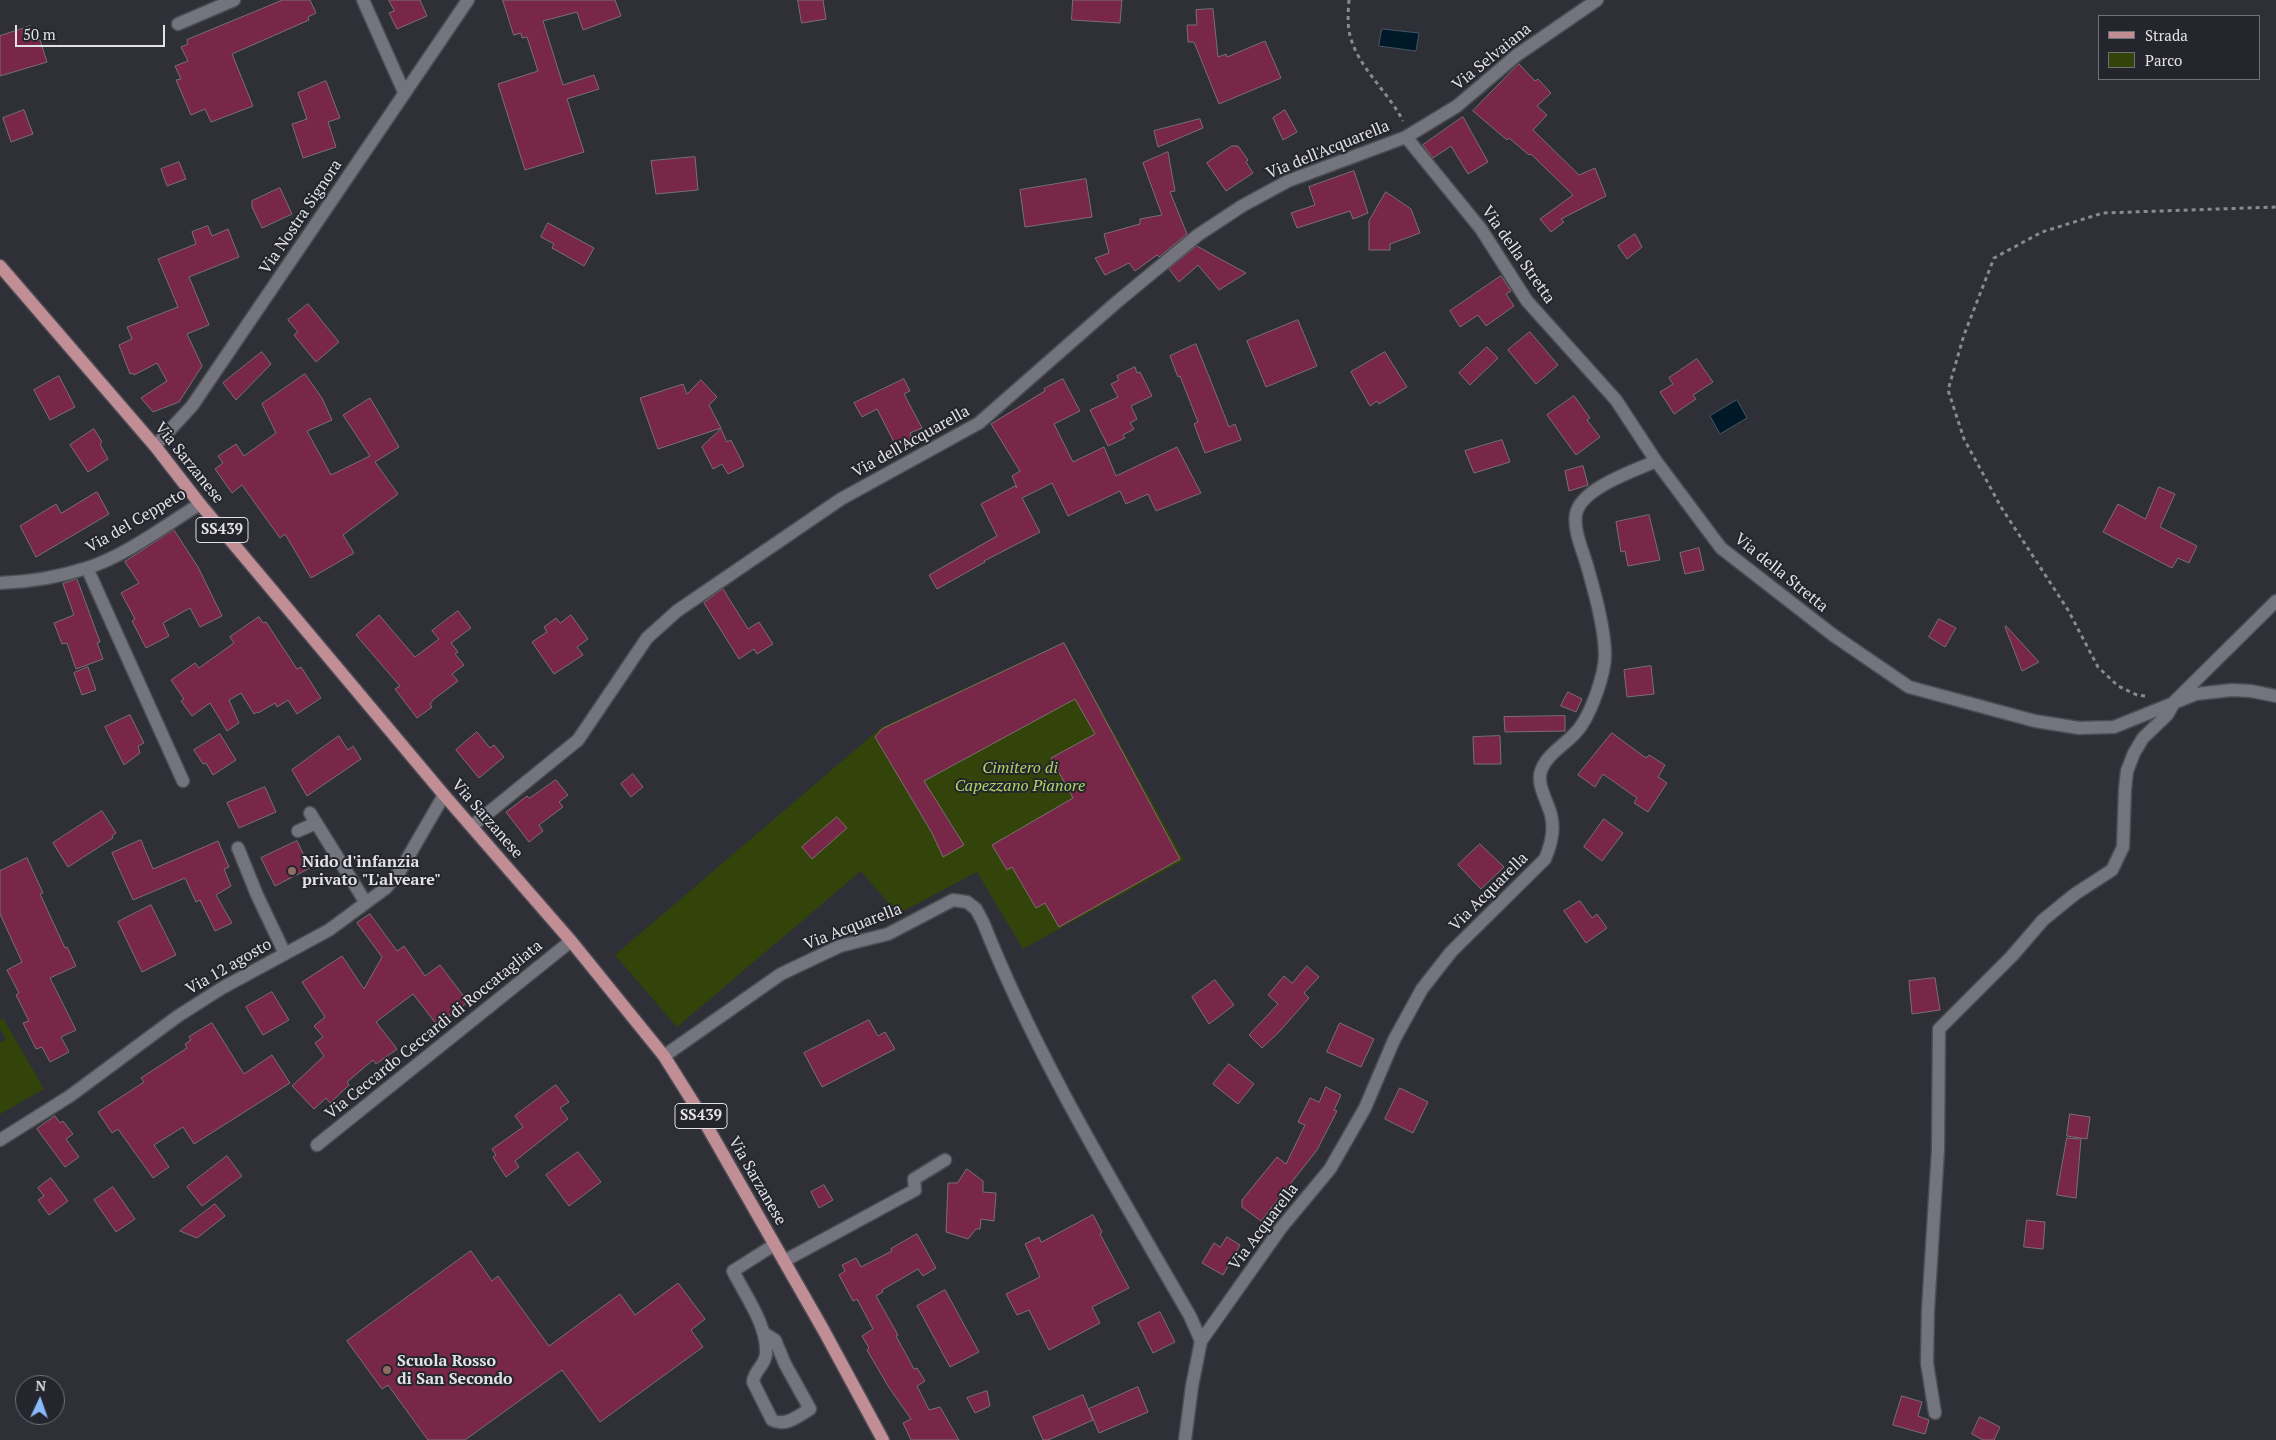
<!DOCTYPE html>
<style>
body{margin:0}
#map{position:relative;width:2276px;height:1440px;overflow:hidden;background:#2f2f38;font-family:"PT Serif",serif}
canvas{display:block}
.legend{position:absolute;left:2098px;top:15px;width:162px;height:65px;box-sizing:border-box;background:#25252d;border:1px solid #707077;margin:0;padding:6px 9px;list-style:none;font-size:15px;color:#e1e1e7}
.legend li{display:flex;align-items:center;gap:10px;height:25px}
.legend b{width:25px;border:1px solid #707077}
.north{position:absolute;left:15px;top:1375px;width:50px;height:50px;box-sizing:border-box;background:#25252d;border:1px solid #707077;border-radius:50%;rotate:3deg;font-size:14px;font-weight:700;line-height:20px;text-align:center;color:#e1e1e7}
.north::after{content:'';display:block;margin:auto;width:18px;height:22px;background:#8bbafc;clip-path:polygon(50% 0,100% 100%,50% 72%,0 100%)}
.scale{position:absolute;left:15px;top:25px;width:150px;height:22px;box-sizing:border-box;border:2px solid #e1e1e7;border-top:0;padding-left:6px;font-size:15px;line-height:18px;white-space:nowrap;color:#e1e1e7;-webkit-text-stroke:4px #25252d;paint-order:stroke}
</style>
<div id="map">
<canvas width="2276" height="1440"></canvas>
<ul class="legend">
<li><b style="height:6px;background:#c28e95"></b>Strada</li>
<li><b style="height:14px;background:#324409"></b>Parco</li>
</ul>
<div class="north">N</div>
<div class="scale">50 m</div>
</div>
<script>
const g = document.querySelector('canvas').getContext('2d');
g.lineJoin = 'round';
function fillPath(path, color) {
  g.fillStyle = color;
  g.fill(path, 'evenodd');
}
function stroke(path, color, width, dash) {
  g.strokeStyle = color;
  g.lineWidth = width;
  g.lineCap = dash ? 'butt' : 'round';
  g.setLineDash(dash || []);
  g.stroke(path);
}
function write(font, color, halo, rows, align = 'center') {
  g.font = font + ' "PT Serif",serif';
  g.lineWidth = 4;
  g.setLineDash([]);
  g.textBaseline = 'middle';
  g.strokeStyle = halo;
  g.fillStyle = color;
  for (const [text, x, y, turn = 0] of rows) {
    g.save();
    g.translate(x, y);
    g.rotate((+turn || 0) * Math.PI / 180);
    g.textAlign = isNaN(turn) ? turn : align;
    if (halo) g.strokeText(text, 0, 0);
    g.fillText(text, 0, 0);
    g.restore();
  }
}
const green = new Path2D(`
 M1064 642 1184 860 1023 949 977 872 898 914 861 871 677 1027 615 955 882 727Z
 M3 1018 44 1089 0 1114V1043L6 1039 0 1028V1020Z`);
const water = new Path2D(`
 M1382 29 1419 33 1416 51 1379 46Z
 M1737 400 1747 418 1720 434 1710 416Z`);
const building = new Path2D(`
 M283 0H310L316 13 308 17 309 20 232 54 253 106 211 122 205 109 191 115 176 80 181 79 175 66 188 61 181 47 188 44 187 40Z
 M389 0H420L427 16 397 29 389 13 394 11Z
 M503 0H615L621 16 583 30 577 12 543 21 563 85 594 75 599 89 567 99 584 152 525 170 498 84 538 71 527 37 522 38 521 33 514 35Z
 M798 0H823L826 19 802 23Z
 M1073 0H1122L1120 23 1072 20Z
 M1213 9 1218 57 1226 54 1227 57 1265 41 1281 78 1219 104 1194 42H1188L1187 25H1197L1196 10Z
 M31 26 36 41 40 40 47 62 0 76V36Z
 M1519 64 1535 81 1538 79 1551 93 1537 106 1547 115 1533 130 1579 175 1595 168 1606 196 1561 219 1564 222 1551 232 1540 219 1573 195 1531 154 1529 155 1509 138 1507 140 1473 111Z
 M326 81 340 118 328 122 336 147 303 158 292 124 307 119 298 93Z
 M24 110 33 134 11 142 3 118Z
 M1285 110 1297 132 1283 140 1273 118Z
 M1463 117 1488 162 1468 174 1451 146 1433 158 1423 145Z
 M1200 119 1203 128 1158 147 1154 131Z
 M1232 146H1238L1248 160 1246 162 1253 173 1226 191 1207 163Z
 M1168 152 1175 191 1170 192 1187 234 1159 257 1157 255 1135 271 1129 263 1105 275 1095 258 1109 253 1104 234 1140 224V219L1162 215 1143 163Z
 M695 157 698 190 656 194 651 161Z
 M179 162 186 179 167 186 161 169Z
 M1354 171 1368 213 1353 219 1350 211 1297 228 1291 213 1315 205 1309 187Z
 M1086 179 1092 217 1025 227 1020 190Z
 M280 188 292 214 262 228 252 207V201Z
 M1386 192 1411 209 1420 233 1390 244V250H1369V221Z
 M548 223 594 248 584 266 552 248 554 244 541 237Z
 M208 226 212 236 228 229 239 257 189 277 209 325 187 334 202 366 179 402 153 412 141 398 167 381 157 363 134 375 133 373 130 374 119 345 132 339 127 327 178 307 158 259 196 244 192 232Z
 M1635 234 1642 247 1627 259 1618 246Z
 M1197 246 1211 254 1246 273 1219 290 1198 265 1179 282 1169 269Z
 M1501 276 1511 291 1506 294 1514 306 1486 326 1478 315 1460 327 1450 311Z
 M308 304 339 342 316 362 294 335 298 332 288 320Z
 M1298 320 1317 366 1266 387 1247 341Z
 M1530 332 1558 365 1536 384 1508 350Z
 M1196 344 1229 427 1235 424 1241 440 1205 453 1194 424 1198 422 1180 376 1178 377 1170 356Z
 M1487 347 1498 358 1470 385 1459 373Z
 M262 352 271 364 236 400 223 383Z
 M1385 352 1407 387 1379 404 1377 401 1370 406 1351 372Z
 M1697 359 1713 382 1693 395 1696 399 1674 414 1660 392 1673 384 1669 378Z
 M1135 367 1137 373 1140 372 1152 396 1131 406 1137 419 1130 423 1134 429 1123 435 1125 438 1108 446 1090 410 1118 397 1111 384 1119 380 1117 376Z
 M305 374 322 398 332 420 307 431 331 475 370 456 343 415 370 398 399 447 375 462 398 494 343 535 354 553 311 578 285 534 280 538 242 485 232 493 215 469 223 463 218 456 236 444 244 456 276 433 262 404Z
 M59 376 75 407 50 420 34 390Z
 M904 379 910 391 904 394 922 428 910 433 912 438 895 444 877 409 862 417 854 403Z
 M1063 379 1080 411 1054 424 1073 462 1104 447 1116 476 1177 447 1201 493 1156 511 1148 494 1126 504 1120 491 1068 516 1052 483 1022 498 1040 532 984 561 985 562 937 589 929 575 997 536 981 504 1015 486 1017 488 1012 476 1020 471 991 424 1045 391 1044 389Z
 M701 380 717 397 709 405 721 428 658 449 640 398 683 384 687 394Z
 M1574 396 1590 418 1587 420 1600 437 1576 455 1547 415Z
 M94 429 102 442 100 444 108 459 88 472 70 445Z
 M721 429 727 442 731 440 744 466 728 474 722 464 713 469 702 447Z
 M1502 440 1510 462 1474 473 1465 451Z
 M1583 466 1588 485 1569 491 1565 471Z
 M2159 487 2175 494 2160 527 2197 546 2189 563 2178 558 2172 568 2103 532 2118 504 2145 519Z
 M97 492 109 514 36 557 20 526 56 504 61 513Z
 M1649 515 1660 560 1628 566 1625 551 1621 552 1616 522Z
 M174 530 198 567 222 616 200 627 190 608 163 623 169 636 146 648 132 621 135 619 121 593 139 583 125 562Z
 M1699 548 1704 570 1685 574 1680 553Z
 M77 579 100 642 97 643 103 659 76 669 67 643 62 644 54 623 74 615 63 584Z
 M723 589 748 629 759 622 773 644 757 654 754 649 739 659 704 603Z
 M458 611 471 628 451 643 458 652 455 654 464 665 452 674 458 681 434 699 430 704 432 707 417 718 395 689 400 686 356 635 379 615 415 657 439 639 432 631Z
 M571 615 588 639 577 647 583 655 554 674 532 642 547 632 544 627 556 618 560 623Z
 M259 617 263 623 266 622 297 669 301 667 321 698 297 714 288 700 277 707 275 703 258 713 257 712 254 714 241 693 229 700 239 723 227 731 210 703 192 716 181 701 184 699 171 680 195 663 199 668 234 643 230 637Z
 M1939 619 1956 628 1945 647 1929 637Z
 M2006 626 2039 662 2022 671 2005 627Z
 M1064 643 1180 859 1059 927 1045 903 1036 908 1012 867 1007 870 992 845 1073 798 1051 758 1095 734 1075 699 924 781 964 845 943 857 932 833 875 737 882 729Z
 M1651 666 1654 694 1627 697 1624 670Z
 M88 667 96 690 82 695 74 673Z
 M1568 692 1582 699 1576 712 1561 706Z
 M130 715 144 743 138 746 140 753 124 765 105 727Z
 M1565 716V731L1505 732 1504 717Z
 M477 732 490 748 494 745 504 757 479 778 456 750Z
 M1612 733 1646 758 1649 755 1665 765 1658 777 1667 783 1648 812 1634 803 1637 798 1603 774 1595 787 1578 775Z
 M220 734 236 760 213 775 206 763 203 764 194 750Z
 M339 736 348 750 353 746 361 759 307 796 292 770Z
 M1500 736 1501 764H1474L1473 737Z
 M633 774 643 787 631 797 621 784Z
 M556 780 568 795 559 802 563 807 539 825 543 831 529 842 506 812 527 796 529 798Z
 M265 787 276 812 239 828 227 803Z
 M102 811 116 833 112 836 113 838 68 867 53 843Z
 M837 817 847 828 812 859 802 847Z
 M1604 819 1623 833 1602 861 1584 847Z
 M141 840 153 869 218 841 229 867 224 869 231 886 216 895 232 923 215 931 200 900 196 902 185 878 133 900 112 853Z
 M297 841 310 868 275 886 261 858Z
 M1480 844 1504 867 1481 889 1458 865Z
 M27 858 43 893 40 894 65 948 67 947 76 966 50 978 76 1030 61 1037 69 1052 50 1062 42 1047 36 1049 23 1023 29 1021 16 995 19 993 7 970 22 962 0 914V871Z
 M1580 901 1592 918 1597 914 1607 928 1586 943 1564 911Z
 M151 905 176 955 142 972 118 922Z
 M370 914 397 951 404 946 425 976 440 965 468 1002 437 1025 413 994 376 1022 397 1049 376 1064 373 1060 347 1082 349 1085 330 1103 326 1098 314 1109 292 1086 324 1056 315 1043 323 1037 314 1026 325 1017 302 982 342 956 364 989 382 957 357 923Z
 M1307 966 1319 977 1304 993 1309 998 1279 1032 1262 1048 1249 1035 1278 1004 1268 995 1284 976 1292 983Z
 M1935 978 1940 1010 1912 1014 1909 981Z
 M1215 980 1234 1005 1209 1024 1192 997Z
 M272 992 289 1020 263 1035 246 1007Z
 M869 1020 878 1036 885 1032 895 1049 822 1087 804 1053Z
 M212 1023 244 1074 272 1055 290 1083 194 1144 183 1127 154 1145 169 1167 153 1178 118 1129 112 1133 98 1112 144 1082 141 1078 187 1048 185 1044 191 1040 189 1037Z
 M1340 1023 1374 1039 1361 1067 1327 1052Z
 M1229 1064 1254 1084 1238 1104 1213 1084Z
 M556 1085 569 1102 560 1108 568 1119 515 1161 519 1167 506 1177 493 1157 496 1155 492 1149 523 1127 515 1116Z
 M1326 1087 1341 1095 1334 1110 1337 1111 1317 1150 1261 1221 1242 1207V1200L1277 1157 1286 1164 1305 1125 1298 1122 1310 1098 1319 1102Z
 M1400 1088 1428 1102 1413 1133 1385 1119Z
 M2070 1114 2090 1117 2087 1139 2067 1136Z
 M55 1116 60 1123 63 1121 73 1134 66 1139 79 1157 65 1167 37 1129Z
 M2067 1138 2081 1139 2076 1198 2057 1195Z
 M578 1152 601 1182 569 1206 546 1175Z
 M227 1156 242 1176 202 1206 187 1187Z
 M967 1169 983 1181V1192L996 1193 994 1221 981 1219 980 1229H976L968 1239 946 1232 948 1183H957Z
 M51 1178 68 1201 49 1215 38 1200 44 1196 38 1188Z
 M824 1185 833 1200 819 1208 811 1192Z
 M113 1187 135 1219 116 1232 94 1200Z
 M215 1204 225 1216 197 1238 180 1231Z
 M1093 1215 1102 1232 1100 1234 1129 1288 1092 1307 1100 1323 1049 1350 1029 1310 1017 1315 1006 1294 1040 1277 1025 1244 1039 1237 1041 1242Z
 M2027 1220 2045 1222 2043 1249 2024 1247Z
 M917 1234 936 1268 923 1276 918 1269 882 1290 883 1292 876 1296 898 1335 896 1336 914 1369 917 1368 925 1381 917 1386 929 1410 940 1407 959 1440H911L903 1423 911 1419 888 1386 867 1350 869 1348 862 1336 873 1329 857 1299 853 1301 839 1275 845 1271 842 1265 856 1258 861 1267 892 1251 891 1249Z
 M1227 1237 1240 1245 1223 1275 1202 1263 1214 1243 1220 1247Z
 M471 1251 492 1281 498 1276 549 1346 620 1294 635 1315 678 1283 705 1319 691 1330 703 1347 600 1422 562 1370 465 1440H428L388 1385 382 1389 347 1341Z
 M945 1290 979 1352 950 1367 917 1306Z
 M1160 1312 1175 1342 1153 1353 1138 1323Z
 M1138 1387 1148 1412 1099 1433 1089 1409Z
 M987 1391 990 1406 975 1413 967 1398Z
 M1083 1395 1093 1420 1048 1440H1043L1033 1417Z
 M1902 1396 1922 1402 1918 1416 1929 1420 1925 1434 1893 1425Z
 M1980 1417 2000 1427 1994 1440H1983L1972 1434Z`);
const path = new Path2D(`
 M1349 0C1348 13 1347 27 1351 39 1360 69 1389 93 1403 121
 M2145 696 2137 695 2118 686 2098 667 2068 610 2001 507 1964 439 1948 390 1964 335 1994 258 2042 232 2103 213 2276 207`);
const minor = new Path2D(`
 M363 0 404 92
 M178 24 234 0
 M1406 137 1481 229 1527 301 1616 400 1656 461 1721 548 1833 635 1909 687 2035 721 2079 728 2114 727 2196 694 2232 690 2251 691 2276 696
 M155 446 192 406 468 0
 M87 568 183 781
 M0 583C29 582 59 577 87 568 127 555 164 526 200 504
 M310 813 366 903
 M472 826 578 740 647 638 677 611 841 499 979 423 1118 301 1198 235 1242 206 1288 181 1406 137 1457 106 1517 55 1597 0
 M298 831 316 823
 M238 848 257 895 285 954
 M664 1056 781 974 840 946 888 934 953 900 967 902 976 909 983 922C1038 1061 1116 1187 1190 1316L1201 1341 1192 1386 1185 1440
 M0 1140 70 1096 178 1016 222 988 329 930 386 888 400 871 444 795
 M317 1145 571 941
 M784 1261 915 1190 914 1179 945 1160
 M764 1333 775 1340 785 1364 810 1409C798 1416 786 1427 772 1420L753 1382C754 1370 765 1366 766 1354 768 1326 745 1295 733 1271L774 1245
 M1201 1341 1281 1228 1330 1169 1365 1108 1394 1040 1422 989 1451 952 1545 859C1551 845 1555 830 1551 815 1548 802 1536 784 1541 771 1547 752 1571 742 1581 726 1592 710 1605 674 1605 655 1605 630 1595 593 1588 569 1584 553 1573 531 1576 514 1581 488 1634 471 1656 461
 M1935 1413 1927 1363 1928 1310 1938 1150 1939 1029 2012 956 2043 920 2075 894 2112 870 2123 847 2125 789 2127 771 2134 753 2143 738 2167 715 2175 701 2276 601`);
const major = new Path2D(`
 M0 266 155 446 200 504 444 795 571 941 664 1056 696 1107 824 1331 883 1440`);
const markers = [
 [292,871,5,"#8d6e63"],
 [387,1370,5,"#8d6e63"]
];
const shields = [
 [222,530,52],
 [701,1116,52]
];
const shieldNames = [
 ["SS439",222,530],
 ["SS439",701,1116]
];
const streetNames = [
 ["Via Selvaiana",1492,57,-39],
 ["Via dell'Acquarella",1328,150,-22],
 ["Via Nostra Signora",301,217,-56],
 ["Via della Stretta",1518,255,55],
 ["Via dell'Acquarella",911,442,-29],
 ["Via Sarzanese",189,463,51],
 ["Via del Ceppeto",136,521,-30],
 ["Via della Stretta",1781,573,39],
 ["Via Sarzanese",487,819,49],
 ["Via Acquarella",1489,892,-45],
 ["Via Acquarella",853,927,-21],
 ["Via 12 agosto",229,967,-30],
 ["Via Ceccardo Ceccardi di Roccatagliata",434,1030,-39],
 ["Via Sarzanese",757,1181,60],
 ["Via Acquarella",1264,1227,-53]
];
const parkNames = [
 ["Cimitero di",1020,768],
 ["Capezzano Pianore",1020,786]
];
const poiNames = [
 ["Nido d'infanzia",302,862],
 ["privato \"L'alveare\"",302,880],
 ["Scuola Rosso",397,1361],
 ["di San Secondo",397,1379]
];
fillPath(green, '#324409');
fillPath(water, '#001928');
stroke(water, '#445561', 1);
fillPath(building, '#792748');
stroke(building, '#7a6f72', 1);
stroke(minor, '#4c4c53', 15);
stroke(major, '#4c4c53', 15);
stroke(path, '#898990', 3, [4, 4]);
stroke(minor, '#74747e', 12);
stroke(major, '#c28e95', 12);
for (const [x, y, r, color] of markers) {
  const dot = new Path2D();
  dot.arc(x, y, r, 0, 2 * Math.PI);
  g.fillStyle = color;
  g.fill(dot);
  stroke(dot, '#25252d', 2);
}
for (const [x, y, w] of shields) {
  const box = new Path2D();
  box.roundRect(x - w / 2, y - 12.5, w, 25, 4);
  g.fillStyle = '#25252d';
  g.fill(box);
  stroke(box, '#e1e1e7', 1);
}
write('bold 15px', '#e1e1e7', null, shieldNames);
write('16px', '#e1e1e7', '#25252d', streetNames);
write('italic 16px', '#add664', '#25252d', parkNames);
write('bold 16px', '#e1e1e7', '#25252d', poiNames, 'left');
</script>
